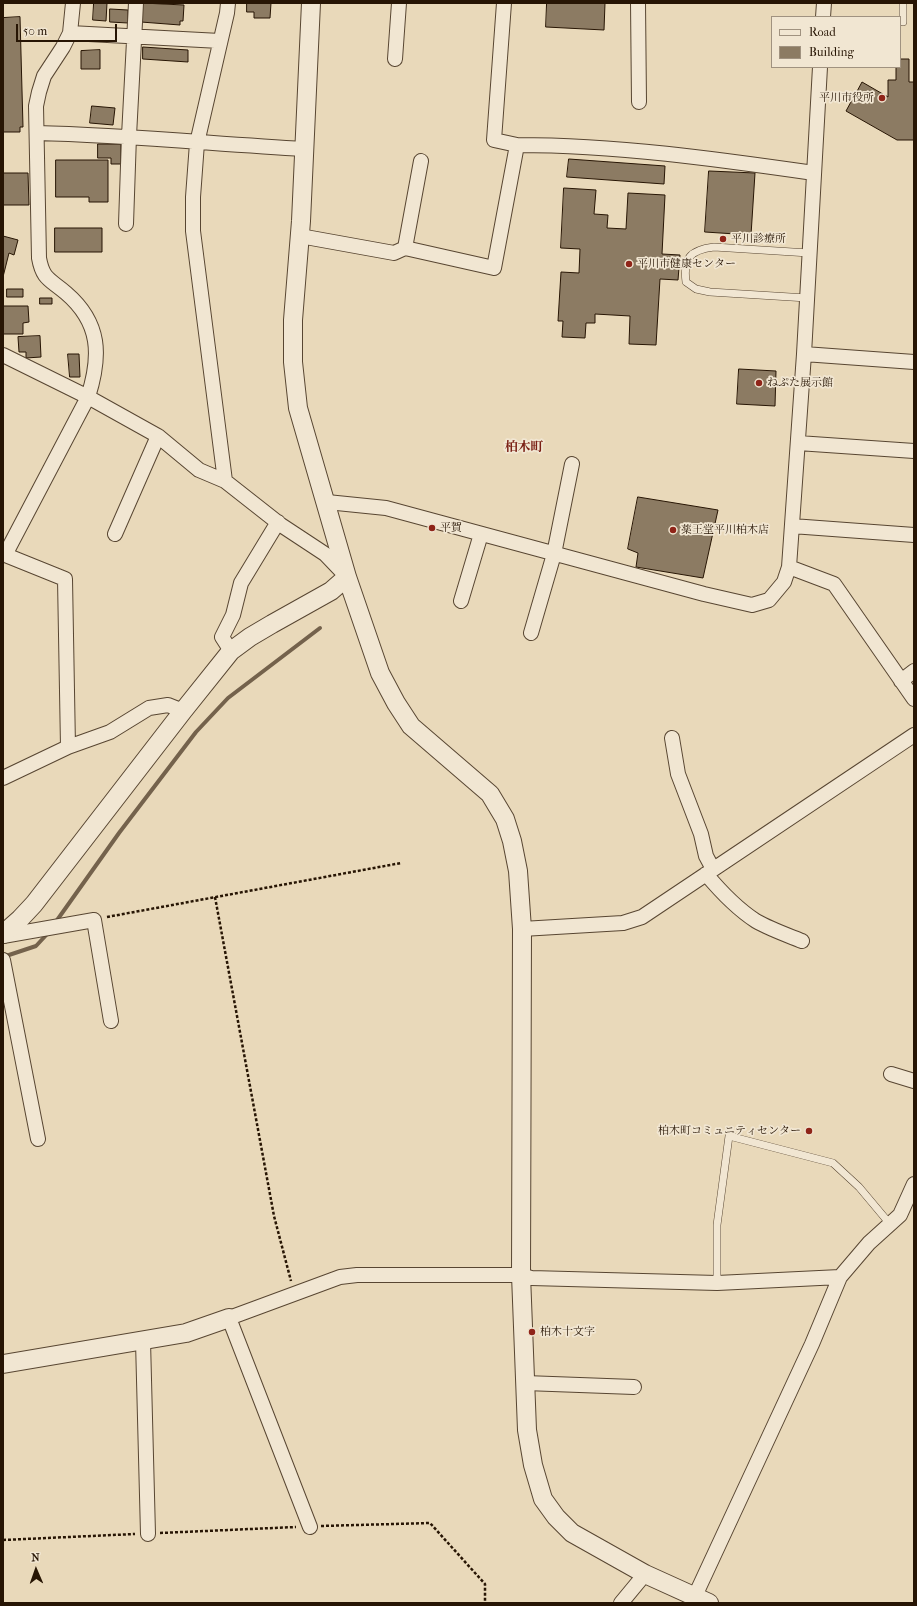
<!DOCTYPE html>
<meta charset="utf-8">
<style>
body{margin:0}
#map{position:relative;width:917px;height:1606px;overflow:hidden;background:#e9d9ba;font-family:"IM FELL French Canon",serif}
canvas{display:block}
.frame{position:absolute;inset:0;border:4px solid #271504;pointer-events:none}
.legend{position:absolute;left:771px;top:16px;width:130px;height:52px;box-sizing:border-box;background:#f1e6d2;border:1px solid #a09280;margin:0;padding:5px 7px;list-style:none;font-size:12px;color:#271504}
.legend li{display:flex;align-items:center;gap:8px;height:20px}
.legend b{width:20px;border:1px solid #a09280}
.north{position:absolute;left:16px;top:1550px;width:40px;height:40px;-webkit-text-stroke:3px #f1e6d2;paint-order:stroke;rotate:358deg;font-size:11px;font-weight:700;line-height:16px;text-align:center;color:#271504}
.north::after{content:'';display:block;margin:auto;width:14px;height:18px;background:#271504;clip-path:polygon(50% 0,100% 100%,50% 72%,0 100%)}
.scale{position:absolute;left:16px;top:24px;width:101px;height:18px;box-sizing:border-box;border:2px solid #271504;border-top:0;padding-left:5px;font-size:12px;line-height:14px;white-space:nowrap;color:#271504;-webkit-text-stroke:3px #f1e6d2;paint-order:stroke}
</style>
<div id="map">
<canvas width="917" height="1606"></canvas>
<div class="frame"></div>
<ul class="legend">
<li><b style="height:5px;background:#f1e6d2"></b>Road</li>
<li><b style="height:11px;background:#8c7b63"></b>Building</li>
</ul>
<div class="north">N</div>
<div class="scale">50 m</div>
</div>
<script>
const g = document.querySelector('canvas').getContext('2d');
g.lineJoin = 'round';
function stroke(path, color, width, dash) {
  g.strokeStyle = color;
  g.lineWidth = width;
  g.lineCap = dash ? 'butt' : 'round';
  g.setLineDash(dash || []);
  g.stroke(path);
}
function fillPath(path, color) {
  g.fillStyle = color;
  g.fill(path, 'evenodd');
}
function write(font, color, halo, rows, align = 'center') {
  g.font = font + ' "IM FELL French Canon","Noto Serif JP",serif';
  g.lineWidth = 3.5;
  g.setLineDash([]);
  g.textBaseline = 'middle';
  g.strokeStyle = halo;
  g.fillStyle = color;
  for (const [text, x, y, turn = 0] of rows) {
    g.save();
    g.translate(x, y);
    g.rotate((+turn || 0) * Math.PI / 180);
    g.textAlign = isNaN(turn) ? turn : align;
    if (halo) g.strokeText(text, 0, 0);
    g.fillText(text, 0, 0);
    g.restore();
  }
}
const stream = new Path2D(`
 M55 923 119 833 196 732 228 698 320 628
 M3 957 36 946 49 932`);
const building = new Path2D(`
 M94 3H107L106 21 93 20Z
 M142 3 184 5 183 21H180V25L141 22Z
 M247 3H271L270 18H254V12H247Z
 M547 3H605L604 30 546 27Z
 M110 9 128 10V23L110 22Z
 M20 17 23 127H20V132H3V18Z
 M143 47 188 50V62L143 59Z
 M100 50V69H81V51Z
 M900 59H909V82H914V140H897L846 111 852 100 846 97 848 92 855 95 862 82 888 97V80H896V67H900Z
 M92 106 115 108 113 125 90 123Z
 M98 144H121V164H111V158H98Z
 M569 159 665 166 664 184 567 177Z
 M56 160H108V202H89V197H56Z
 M709 171 755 173 751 235 705 232Z
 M3 173H28L29 205H3Z
 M564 188 596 190 594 214 608 215 607 228 626 229 628 193 665 195 662 254 680 255 678 280 660 279 656 345 629 344 630 316 595 314V323H586L585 338 562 337 563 321H558L561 272 579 273 580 249 561 248Z
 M55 228H102V252H55Z
 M3 236 18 240 14 255 9 253 3 277Z
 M7 289H23V297H7Z
 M40 298H52V304H40Z
 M3 306H28L29 322 23 323V334H3Z
 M40 336 41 357 26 358V352H19L18 337Z
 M68 354H79L80 377H70Z
 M739 369 776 371 775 406 737 404Z
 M638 497 718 510 703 578 636 567 638 553 628 549Z`);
const path = new Path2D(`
 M215 897 274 1216 291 1281
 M107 917 401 863
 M321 1526 430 1523 485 1584V1603
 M160 1533 296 1527
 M3 1540 135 1534`);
const service = new Path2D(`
 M903 22V3
 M807 298 710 292 696 289 686 282C683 258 690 250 714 247L809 253
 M717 1283V1225L729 1136 833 1163 859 1187 890 1224`);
const minor = new Path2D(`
 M504 3 494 140 517 145
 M638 3 639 102
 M823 17 824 3
 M70 33 220 41
 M395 59 399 3
 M37 133C126 135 215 144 304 149
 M126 224 129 136 136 3
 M300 236 394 253 405 248 494 268 517 145C617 145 716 159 814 173
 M405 248 421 161
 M804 354 914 362
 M3 355 88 397 158 436 199 470 225 481 281 525 325 554 347 577
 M798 443 914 451
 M225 481 193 231V197L197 143 227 13 228 3
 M327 502 386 508 704 594 752 605 769 600 784 582 789 567 804 354 820 67
 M792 526 914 535
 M115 534 158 436
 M3 554 65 579 68 747
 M5 555 88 397C101 356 101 323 66 293 50 279 43 280 39 258L36 106 39 92 44 76 63 47 70 33 73 3
 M789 567 834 584 914 699
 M461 601 481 534
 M531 633 554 554 572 464
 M231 651 222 637 233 615 241 583 278 522
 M901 681 914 671
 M672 738 678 774 701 834 706 856 713 869
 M3 778 68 747 110 732 149 708 168 705 183 711
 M706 874C721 892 736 908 756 921 770 929 787 935 802 941
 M522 929 623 923 642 917 914 735
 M3 936 94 920 111 1021
 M3 960 38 1139
 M891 1074 914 1081
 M143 1341 148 1534
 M525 1383 634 1387
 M310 1527 229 1318 340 1277 357 1275H521L531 1278 717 1283 840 1277
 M695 1596 812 1344 840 1277 869 1243 900 1215 914 1184
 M621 1603 645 1574`);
const tertiary = new Path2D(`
 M311 3 301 221 293 320V362L298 408 347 577 380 673 396 703 411 726 490 794 505 819 512 841 518 871 522 929 521 1275 527 1430 533 1465 543 1499 556 1517 572 1533 645 1574 709 1603
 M3 934 20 919 34 904 183 711 231 651 250 637 272 624 331 591 347 577
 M3 1364 186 1333 229 1318`);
const markers = [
 [882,98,4,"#8f2418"],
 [723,239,4,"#8f2418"],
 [629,264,4,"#8f2418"],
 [759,383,4,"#8f2418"],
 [432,528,4,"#8f2418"],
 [673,530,4,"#8f2418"],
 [809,1131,4,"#8f2418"],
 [532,1332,4,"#8f2418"]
];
const poiNames = [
 ["平川市役所",874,98,"right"],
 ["平川診療所",731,239],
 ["平川市健康センター",637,264],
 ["ねぷた展示館",767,383],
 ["平賀",440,528],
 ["薬王堂平川柏木店",681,530],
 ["柏木町コミュニティセンター",801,1131,"right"],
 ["柏木十文字",540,1332]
];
const quarterNames = [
 ["柏木町",524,448]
];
stroke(stream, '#74624c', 4);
fillPath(building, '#8c7b63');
stroke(building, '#271504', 1);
stroke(service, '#584632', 8);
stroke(minor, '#584632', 16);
stroke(tertiary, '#584632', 20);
stroke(path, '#271504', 2.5, [3, 2]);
stroke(service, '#f1e6d2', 7);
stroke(minor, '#f1e6d2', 14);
stroke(tertiary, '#f1e6d2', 18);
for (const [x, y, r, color] of markers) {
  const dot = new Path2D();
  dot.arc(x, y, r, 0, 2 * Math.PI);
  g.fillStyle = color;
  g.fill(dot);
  stroke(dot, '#f1e6d2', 1.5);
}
write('11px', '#271504', '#f1e6d2', poiNames, 'left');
write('bold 13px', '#7a1f14', '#f1e6d2', quarterNames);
</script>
